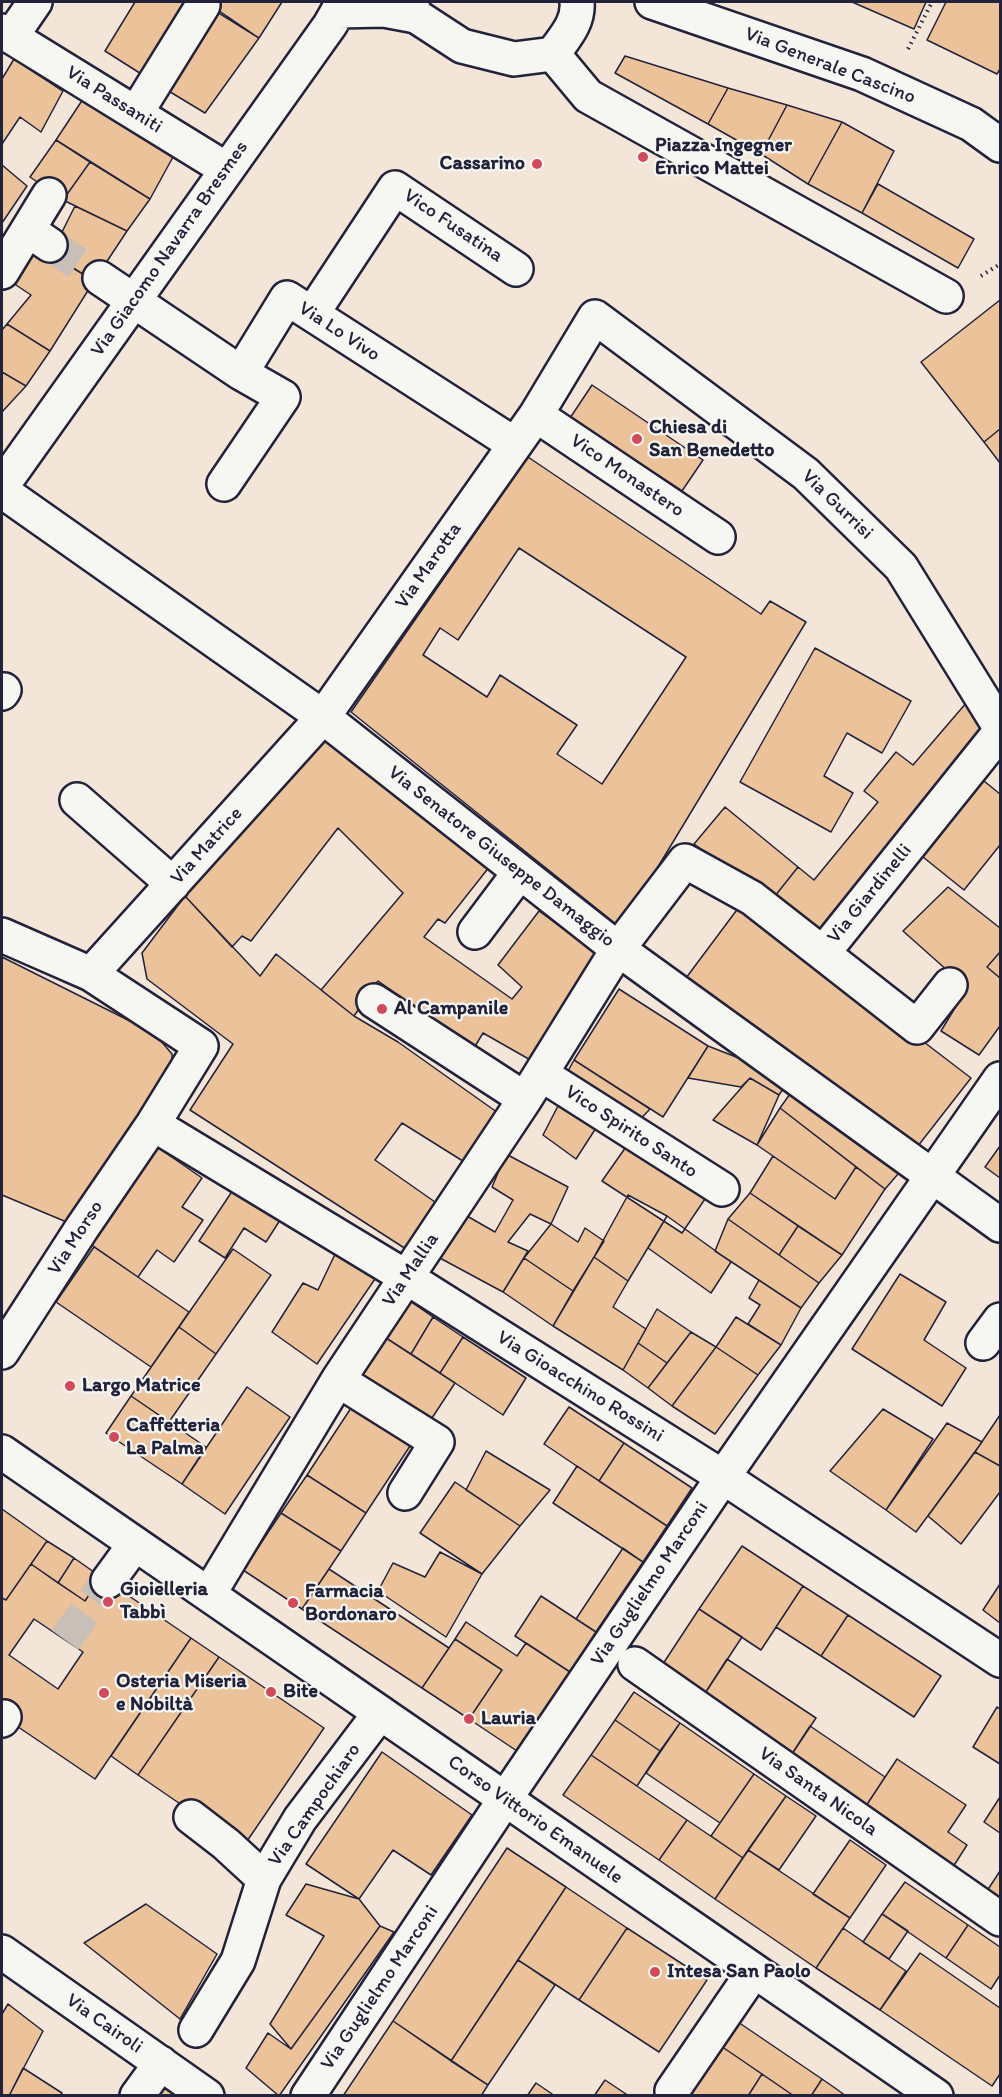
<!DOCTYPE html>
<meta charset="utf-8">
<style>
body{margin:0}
#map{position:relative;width:1002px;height:2097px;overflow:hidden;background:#f3e6d8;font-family:Itim,sans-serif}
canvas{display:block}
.frame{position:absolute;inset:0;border:3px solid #22223b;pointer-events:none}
</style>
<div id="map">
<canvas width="1002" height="2097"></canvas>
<div class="frame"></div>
</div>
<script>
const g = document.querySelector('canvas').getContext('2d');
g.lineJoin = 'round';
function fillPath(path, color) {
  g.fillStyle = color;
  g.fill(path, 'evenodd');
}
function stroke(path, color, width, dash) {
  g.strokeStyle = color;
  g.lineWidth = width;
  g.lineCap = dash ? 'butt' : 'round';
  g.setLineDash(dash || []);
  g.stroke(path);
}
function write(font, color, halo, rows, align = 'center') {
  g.font = font + ' Itim,sans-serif';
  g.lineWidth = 4.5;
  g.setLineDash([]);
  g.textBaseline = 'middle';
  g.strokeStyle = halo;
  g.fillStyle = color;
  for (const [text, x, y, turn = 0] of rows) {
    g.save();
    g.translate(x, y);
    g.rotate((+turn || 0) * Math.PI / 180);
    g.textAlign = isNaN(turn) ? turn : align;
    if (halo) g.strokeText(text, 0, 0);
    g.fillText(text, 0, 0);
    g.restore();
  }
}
const building = new Path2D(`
 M135 2H192L146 77 105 51Z
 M206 2H282L259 38Z
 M852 2H926L914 29Z
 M946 2H1000V69L997 74 927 40Z
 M214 10 259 38 205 113 162 87Z
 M625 56 728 88 708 124 615 73Z
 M14 59 63 91 41 132 20 117 2 144V79Z
 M728 88 787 105 761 154 708 124Z
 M83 99 173 157 150 199 56 140Z
 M787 105 842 122 808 184 761 154Z
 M842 122 894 151 862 213 808 184Z
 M56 140 90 162 63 200 30 177Z
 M90 162 150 199 127 231 63 200Z
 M2 165 27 186 2 223Z
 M878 184 974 239 958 268 862 213Z
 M75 206 127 231 94 281 51 254Z
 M39 247 94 281 50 351 7 324 31 295 13 283Z
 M1000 300V429L984 442 921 362Z
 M7 324 50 351 26 386 2 372V330Z
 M2 372 26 386 2 412Z
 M592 385 703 460 682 491 570 418Z
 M1000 429V463L984 442Z
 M528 457 761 614 770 601 806 622 621 928 351 712ZM519 548 686 657 602 784 557 754 577 725 500 675 487 697 423 655 440 628 458 640Z
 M815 648 911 701 882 753 847 733 824 776 853 793 831 832 740 782Z
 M967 702 986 734 816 938 771 901 798 867 814 880 878 802 864 791 896 752 913 765Z
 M322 731 490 866 445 923 438 919 424 937 512 999 522 987 498 965 539 911 602 957 534 1062 483 1033 474 1048 378 981 354 1016 321 990 403 893 338 828 251 941 242 936 232 947 185 896Z
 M979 777 1000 794V845L964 890 918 853Z
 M725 807 798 867 771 901 694 844Z
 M948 887 1000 928V952L987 967 1000 978V1026L979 1055 941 1031 967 988 903 931Z
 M185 896 260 976 276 954 354 1016 398 1042 501 1115 466 1163 402 1123 375 1160 435 1202 409 1251 190 1110 233 1044 147 979 142 953Z
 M742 903 971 1078 914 1151 686 978Z
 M1000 952V978L987 967Z
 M2 957 154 1033 172 1054V1077L69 1223 2 1195Z
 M619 989 708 1046 663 1117 574 1060Z
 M708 1046 790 1078 779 1095 750 1078 741 1087 688 1078Z
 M574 1060 650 1109 630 1130 562 1082Z
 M750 1078 779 1095 757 1145 713 1120Z
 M797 1084 905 1166 885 1189 780 1108Z
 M559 1104 596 1128 576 1159 543 1135Z
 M780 1108 856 1167 835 1199 757 1145Z
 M153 1144 202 1178 182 1207 203 1220 174 1262 157 1250 138 1277 86 1241Z
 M628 1144 705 1199 682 1233 602 1181Z
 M1000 1146V1178L985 1167Z
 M506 1154 568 1187 551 1224 530 1214 508 1242 528 1251 503 1292 438 1257 467 1216 495 1232 513 1200 492 1187Z
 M773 1156 835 1199 856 1167 885 1189 842 1255 750 1193Z
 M235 1187 282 1217 266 1242 244 1228 225 1258 199 1241Z
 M750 1193 798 1226 779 1255 728 1219Z
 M628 1195 667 1216 628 1281 594 1257Z
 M667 1216 731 1262 711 1293 648 1248Z
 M728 1219 819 1283 801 1308 715 1251Z
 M551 1224 578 1242 585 1228 604 1241 573 1291 524 1258Z
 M798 1226 842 1255 819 1283 779 1255Z
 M94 1247 189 1312 151 1367 56 1302Z
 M233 1249 271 1275 216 1354 179 1327Z
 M337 1250 377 1276 317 1364 272 1332 303 1283 318 1290Z
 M594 1257 628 1281 613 1307 646 1329 623 1370 553 1326Z
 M524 1258 573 1291 553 1326 503 1292Z
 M900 1274 946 1302 924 1340 966 1368 942 1406 852 1349Z
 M759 1280 801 1308 781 1345 748 1324 760 1305 749 1298Z
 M407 1299 433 1317 411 1354 383 1336Z
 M657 1309 691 1332 667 1363 638 1343Z
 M433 1317 463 1337 440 1373 411 1354Z
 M736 1317 781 1345 758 1375 716 1347Z
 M179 1327 216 1354 169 1422 131 1396Z
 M691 1332 716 1347 672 1406 648 1388Z
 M383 1336 455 1383 430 1421 358 1374Z
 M463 1337 526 1378 503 1415 440 1373Z
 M638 1343 667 1363 648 1388 623 1370Z
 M716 1347 758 1375 715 1434 672 1406Z
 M247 1387 290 1417 225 1514 182 1484Z
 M131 1396 206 1447 182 1484 106 1433Z
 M353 1405 412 1443 366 1513 307 1475Z
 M569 1407 624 1443 599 1481 544 1444Z
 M883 1409 933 1439 886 1510 830 1471Z
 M1000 1415V1466L975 1452Z
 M947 1423 982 1442 916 1532 886 1510Z
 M624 1443 692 1488 667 1526 599 1481Z
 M486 1451 550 1490 520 1526 466 1490Z
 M975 1452 1000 1466V1492L961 1544 928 1516Z
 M577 1466 667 1526 643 1562 553 1503Z
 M307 1475 366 1513 341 1551 281 1513Z
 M455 1482 520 1526 482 1574 420 1533Z
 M2 1509 47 1541 6 1600 2 1598Z
 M281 1513 341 1551 302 1609 243 1570Z
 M47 1541 74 1558 58 1583 31 1564Z
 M742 1546 803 1586 761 1650 699 1609Z
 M623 1548 643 1562 596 1632 576 1619Z
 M440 1552 482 1574 446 1637 378 1591 393 1563 425 1577Z
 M74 1558 101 1577 85 1601 58 1583Z
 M31 1564 85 1601 101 1577 191 1638 95 1779 2 1716V1598L6 1600ZM34 1619 83 1652 58 1689 9 1655Z
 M329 1569 449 1648 422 1688 302 1609Z
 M1000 1584V1623L983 1610Z
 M803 1586 848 1615 821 1656 776 1627Z
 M541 1596 596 1632 570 1672 515 1636Z
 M699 1609 742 1637 700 1701 657 1673Z
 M848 1615 941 1676 914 1717 821 1656Z
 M466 1622 517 1656 526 1643 570 1672 517 1751 469 1719 502 1670 455 1639Z
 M191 1638 219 1657 138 1775 111 1756Z
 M455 1639 502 1670 469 1719 422 1688Z
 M219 1657 324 1728 243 1847 138 1775Z
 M727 1659 816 1718 788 1760 700 1701Z
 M634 1692 680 1723 660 1751 615 1720Z
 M997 1707 1000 1709V1764L973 1747Z
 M615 1720 660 1751 637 1786 591 1755Z
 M680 1723 754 1774 720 1823 646 1773Z
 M810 1726 885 1777 864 1809 788 1760Z
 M382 1752 472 1815 431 1875 393 1850 359 1899 306 1864Z
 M591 1755 687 1820 659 1860 563 1795Z
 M897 1759 966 1805 948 1832 967 1845 953 1867 864 1809Z
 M754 1774 786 1796 743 1858 711 1836Z
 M786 1796 816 1816 779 1870 748 1850Z
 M1000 1797V1833L984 1822Z
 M687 1820 743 1858 715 1899 659 1860Z
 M850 1840 886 1865 850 1918 813 1894Z
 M507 1848 566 1887 451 2061 393 2021Z
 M748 1850 850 1918 816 1968 715 1899Z
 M1000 1871V1904L985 1894Z
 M905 1882 968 1925 946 1958 882 1914Z
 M306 1884 359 1899 380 1926 291 2049 270 2024 324 1936 286 1915Z
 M566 1887 627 1928 579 2000 518 1960Z
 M146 1904 217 1954 180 2019 84 1943Z
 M882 1914 908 1931 889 1959 863 1942Z
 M968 1925 1000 1947V1975L991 1989 946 1958Z
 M380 1926 394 1932 279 2096 246 2068 268 2033 291 2049Z
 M627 1928 707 1980 659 2052 579 2000Z
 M843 1928 906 1971 880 2010 816 1968Z
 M920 1953 1000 2008V2074L992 2086 880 2010Z
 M518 1960 555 1985 488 2085 451 2061Z
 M8 2004 43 2031 9 2096H2V2014Z
 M735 2020 822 2079 811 2096H794L718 2044Z
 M393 2021 488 2085 481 2096H343Z
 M718 2044 762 2074 748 2096 683 2095Z
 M23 2068 62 2093 60 2096H9Z
 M762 2074 794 2096H748Z
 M822 2079 835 2088 846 2096H811Z
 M605 2080 629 2096H594Z
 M167 2082 185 2096H157Z
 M536 2083 555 2096H527Z`);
const streetTunnel = new Path2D(`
 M50 245 100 278
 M65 1640 108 1581`);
const path = new Path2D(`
 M908 49 932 2
 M981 276 1000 264`);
const street = new Path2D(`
 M2 31 226 169
 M11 37 35 2
 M553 54 588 96 946 296
 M136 113 203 5
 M28 230 50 245
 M2 272 49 195
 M100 278 241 373 287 298 514 444
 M312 314 395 188 516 269
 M536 415 718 537
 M224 484 283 397 241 373
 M2 486 330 25 338 11 384 10 416 16
 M2 491 323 717 618 949 1000 1225
 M2 693 4 690
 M77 800 173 884
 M475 932 520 872
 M2 935 91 974 201 1046 153 1124 82 1228 2 1352
 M823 953 1000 732
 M91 974 323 717 536 415 595 317 806 474 901 567 1000 727
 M374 1001 525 1099
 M541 1074 722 1189
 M153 1124 406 1277 723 1477 1000 1660
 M983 1343 1000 1320
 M338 1380 437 1442 405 1493
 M108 1581 135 1544
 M209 1594 338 1380 525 1099 618 949 685 861 752 898 917 1027 950 985
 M635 1664 1000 1919
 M2 1720 4 1717
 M191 1817 226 1844 264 1879
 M2 1952 207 2096
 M196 2030 238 1961 264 1879 300 1819 380 1713
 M672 2091 754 1971
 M137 2096 161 2063
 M308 2096 505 1799 723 1477 1000 1079`);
const secondary = new Path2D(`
 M410 2 416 16 462 46 514 59 553 54C564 38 579 23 577 2
 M652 2 862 74 971 124 1000 145
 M338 11 345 2
 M2 1452 936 2096`);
const markers = [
 [643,157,6,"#d1495b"],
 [537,164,6,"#d1495b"],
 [637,439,6,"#d1495b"],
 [382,1009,6,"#d1495b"],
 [70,1386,6,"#d1495b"],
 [114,1437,6,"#d1495b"],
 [108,1602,6,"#d1495b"],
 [293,1603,6,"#d1495b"],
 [271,1692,6,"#d1495b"],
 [104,1693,6,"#d1495b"],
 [469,1719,6,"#d1495b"],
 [655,1972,6,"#d1495b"]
];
const streetNames = [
 ["Via Generale Cascino",830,66,21],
 ["Via Passaniti",114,100,32],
 ["Vico Fusatina",453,226,34],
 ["Via Giacomo Navarra Bresmes",170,249,-55],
 ["Via Lo Vivo",339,332,33],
 ["Vico Monastero",627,476,34],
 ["Via Gurrisi",837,505,44],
 ["Via Marotta",429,566,-55],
 ["Via Matrice",207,846,-48],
 ["Via Senatore Giuseppe Damaggio",501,857,38],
 ["Via Giardinelli",870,894,-51],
 ["Vico Spirito Santo",631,1132,33],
 ["Via Morso",76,1238,-57],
 ["Via Mallia",411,1270,-56],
 ["Via Gioacchino Rossini",580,1387,32],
 ["Via Guglielmo Marconi",650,1584,-56],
 ["Via Santa Nicola",818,1792,35],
 ["Via Campochiaro",315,1805,-55],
 ["Corso Vittorio Emanuele",535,1820,35],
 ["Via Guglielmo Marconi",380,1988,-56],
 ["Via Cairoli",104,2024,35]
];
const poiNames = [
 ["Piazza Ingegner",655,146],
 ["Enrico Mattei",655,169],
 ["Cassarino",525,164,"right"],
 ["Chiesa di",649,428],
 ["San Benedetto",649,451],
 ["Al Campanile",394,1009],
 ["Largo Matrice",82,1386],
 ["Caffetteria",126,1426],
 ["La Palma",126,1449],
 ["Gioielleria",120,1590],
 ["Tabbì",120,1613],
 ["Farmacia",305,1592],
 ["Bordonaro",305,1615],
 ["Osteria Miseria",116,1682],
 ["e Nobiltà",116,1705],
 ["Bite",283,1692],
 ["Lauria",481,1719],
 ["Intesa San Paolo",667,1972]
];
fillPath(building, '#ebc29a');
stroke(building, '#22223b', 1.5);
stroke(streetTunnel, '#c9bfb9', 33, [33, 16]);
stroke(street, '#22223b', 38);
stroke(secondary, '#22223b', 38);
stroke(path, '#22223b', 4, [1.5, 4.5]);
stroke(street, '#f6f6f2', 33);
stroke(secondary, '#f6f6f2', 33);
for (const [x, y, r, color] of markers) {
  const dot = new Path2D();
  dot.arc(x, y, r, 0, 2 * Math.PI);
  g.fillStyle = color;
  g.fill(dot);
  stroke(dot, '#f6f6f2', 2);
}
write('20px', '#22223b', '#f6f6f2', streetNames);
write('bold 20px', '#22223b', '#f6f6f2', poiNames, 'left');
</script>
